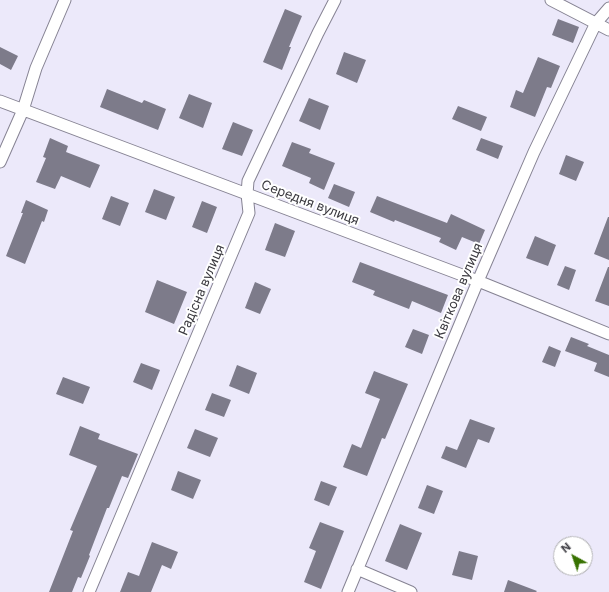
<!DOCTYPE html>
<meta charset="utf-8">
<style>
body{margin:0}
#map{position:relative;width:609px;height:592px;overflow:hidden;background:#ece9fa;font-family:Inter,sans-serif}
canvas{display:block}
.north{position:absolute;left:553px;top:536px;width:40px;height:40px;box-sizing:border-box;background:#fff;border:1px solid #b0b0b2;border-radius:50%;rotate:320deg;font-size:11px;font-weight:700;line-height:16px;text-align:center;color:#3a393f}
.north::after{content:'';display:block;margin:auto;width:14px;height:18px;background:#387201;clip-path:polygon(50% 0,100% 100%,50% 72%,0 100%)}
</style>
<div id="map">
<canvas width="609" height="592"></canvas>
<div class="north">N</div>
</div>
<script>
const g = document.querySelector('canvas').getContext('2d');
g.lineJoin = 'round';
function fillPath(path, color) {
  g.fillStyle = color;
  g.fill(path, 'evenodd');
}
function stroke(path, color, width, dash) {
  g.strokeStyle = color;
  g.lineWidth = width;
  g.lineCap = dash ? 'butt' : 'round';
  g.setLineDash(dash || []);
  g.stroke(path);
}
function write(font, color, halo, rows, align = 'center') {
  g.font = font + ' Inter,sans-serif';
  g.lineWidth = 4;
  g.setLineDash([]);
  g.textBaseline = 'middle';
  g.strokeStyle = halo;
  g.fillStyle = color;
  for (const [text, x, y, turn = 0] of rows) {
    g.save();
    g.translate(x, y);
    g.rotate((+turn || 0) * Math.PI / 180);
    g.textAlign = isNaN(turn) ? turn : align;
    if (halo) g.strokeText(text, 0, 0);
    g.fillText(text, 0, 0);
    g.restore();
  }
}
const building = new Path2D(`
 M285 9 302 16 289 47H291L282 70 263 62Z
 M558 19 579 27 573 43 552 35Z
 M0 47 18 56 11 70 0 64Z
 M344 52 366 60 357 83 336 74Z
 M538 57 560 66 551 88 547 87 535 117 510 107 516 90 523 93Z
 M107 89 142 103 144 100 166 109 158 130 100 107Z
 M189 94 212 103 203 128 179 118Z
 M309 98 329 106 320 130 299 121Z
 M458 106 487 117 481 131 452 119Z
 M233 122 253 130 242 156 222 149Z
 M50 138 68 146 66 152 100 165 90 188 61 176 55 189 36 182 46 158 43 157Z
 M481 138 503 146 498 159 476 150Z
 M292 142 311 149 309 153 335 163 324 190 309 183 311 178 282 166Z
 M566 155 584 162 576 181 559 174Z
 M334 184 355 192 349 207 328 198Z
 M154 189 175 197 166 220 145 212Z
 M111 196 129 203 120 226 102 219Z
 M377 196 447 223 451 214 485 230 479 244 462 237 456 250 439 242 441 238 395 220 394 222 370 212Z
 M26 200 48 210 44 222 42 221 25 264 6 256 23 213H21Z
 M202 201 217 207 207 233 192 227Z
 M608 217H609V260L594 254Z
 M275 223 295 231 285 257 265 250Z
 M535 236 556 245 548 266 526 258Z
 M360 262 448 295 441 313 412 301 409 309 373 295 375 291 352 282Z
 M565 266 576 270 569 290 557 285Z
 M608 267H609V306L595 301Z
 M157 280 187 292 174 324 145 312Z
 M255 282 271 289 260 314 245 308Z
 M413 329 429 335 422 354 405 347Z
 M571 337 589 344 587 346 609 355V377L594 371 597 363 565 351Z
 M549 346 561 351 555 367 542 362Z
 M141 363 160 370 152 390 133 382Z
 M237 365 257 373 249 394 229 386Z
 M374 371 408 384 385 439 382 438 367 476 343 467 352 444 361 448 380 399 365 393Z
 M63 377 90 387 83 404 56 394Z
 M212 393 231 400 224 417 205 410Z
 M470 419 495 428 489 443 478 439 466 468 441 458 446 446 457 450Z
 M80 426 100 434 98 439 138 454 128 478 122 476 109 508H107L89 555 90 556 81 578 78 577 72 592H49L73 531 70 530 97 466 69 455Z
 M195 429 218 438 210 457 187 448Z
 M178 471 201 480 193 499 171 490Z
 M321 481 337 487 329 506 314 500Z
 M427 485 443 491 434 514 418 508Z
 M320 522 344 531 321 589 304 582 316 551 309 548Z
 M400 524 422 533 407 570 385 561Z
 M152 542 178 552 171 569 162 565 151 592H120L128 572 139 576Z
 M459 551 478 556 472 580 452 575Z
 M508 580 537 591 536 592H504Z`);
const street = new Path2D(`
 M551 0 609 30
 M0 101 478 281 609 334
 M0 162 23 110 36 68 65 0
 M357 569 411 592
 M89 592 249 213 247 194 248 181 318 33 335 0
 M348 592 478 281 534 152 596 23 609 8`);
const streetNames = [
 ["Середня вулиця",310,203,21],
 ["Радісна вулиця",202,290,-67],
 ["Квіткова вулиця",459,291,-67]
];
fillPath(building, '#7d7b8a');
stroke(street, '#868393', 13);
stroke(street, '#fff', 11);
write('13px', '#3a393f', '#fff', streetNames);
</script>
